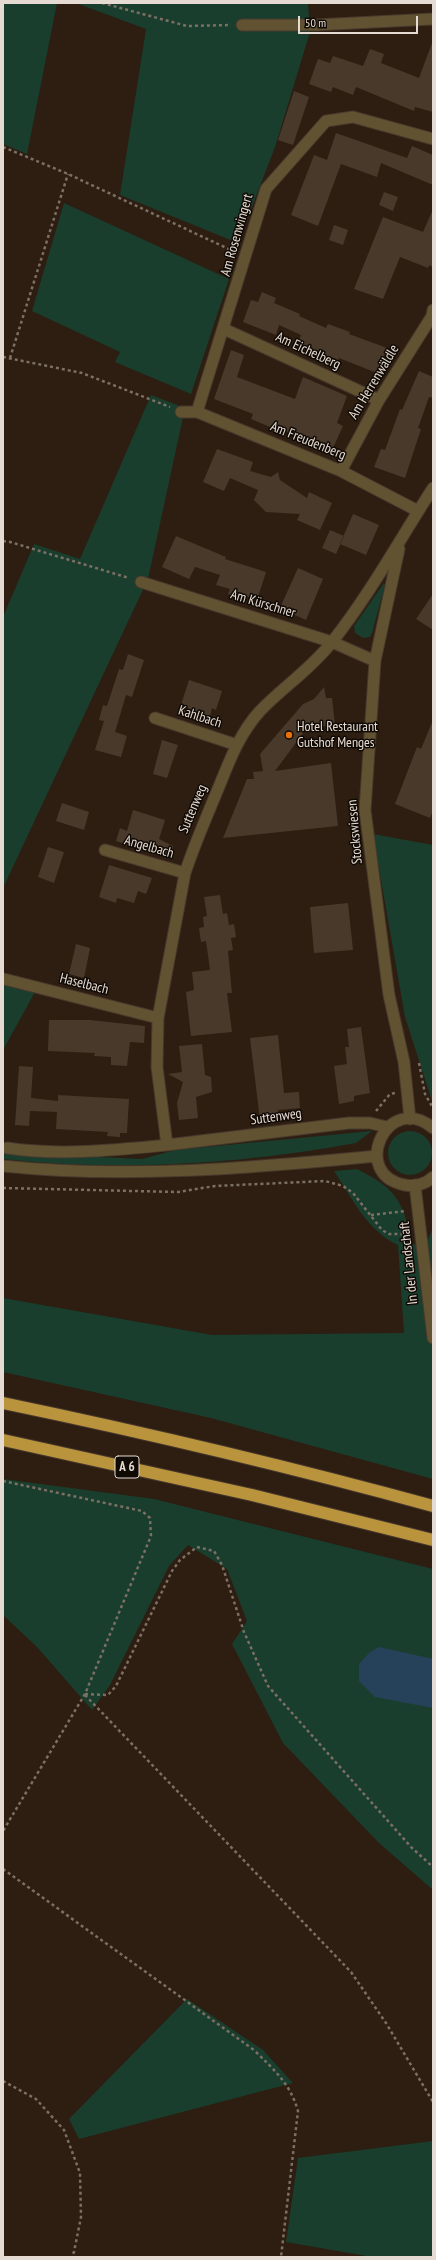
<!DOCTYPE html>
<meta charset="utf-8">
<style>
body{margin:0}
#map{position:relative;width:436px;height:2260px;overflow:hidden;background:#2d1e11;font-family:"PT Sans Narrow",sans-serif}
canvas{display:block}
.frame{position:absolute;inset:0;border:4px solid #e6dbd3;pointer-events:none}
.scale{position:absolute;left:298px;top:16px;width:120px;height:18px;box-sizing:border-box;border:2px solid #e6dbd3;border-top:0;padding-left:5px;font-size:12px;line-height:14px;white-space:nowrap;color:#e6dbd3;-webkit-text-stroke:3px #100a05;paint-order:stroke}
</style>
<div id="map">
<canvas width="436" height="2260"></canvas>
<div class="frame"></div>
<div class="scale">50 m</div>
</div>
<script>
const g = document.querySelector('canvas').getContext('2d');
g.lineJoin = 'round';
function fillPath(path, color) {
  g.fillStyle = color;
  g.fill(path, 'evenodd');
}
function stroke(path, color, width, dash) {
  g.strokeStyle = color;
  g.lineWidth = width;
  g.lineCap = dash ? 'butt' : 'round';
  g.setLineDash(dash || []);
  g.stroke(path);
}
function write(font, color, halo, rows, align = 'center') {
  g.font = font + ' "PT Sans Narrow",sans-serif';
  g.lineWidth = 3;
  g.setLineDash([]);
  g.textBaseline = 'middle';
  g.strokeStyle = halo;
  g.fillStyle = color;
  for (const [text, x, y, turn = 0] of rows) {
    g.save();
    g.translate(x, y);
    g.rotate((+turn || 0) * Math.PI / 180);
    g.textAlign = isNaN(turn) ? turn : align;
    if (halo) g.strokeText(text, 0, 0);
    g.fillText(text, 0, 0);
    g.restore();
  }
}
const green = new Path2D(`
 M4 3H57L27 154 3 144Z
 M76 3H308L310 32 275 147 238 243 120 195 146 29Z
 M64 203 229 279 191 394 115 362 120 352 32 311Z
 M151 395 185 408 148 579 3 888V617L34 544 80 559Z
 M384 583 385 585 372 633 370 637 363 638 355 633 354 626Z
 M373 834 433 845V1104L405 1017Z
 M3 985 35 992 3 1050Z
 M388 1153a22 22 0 1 1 44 0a22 22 0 1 1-44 0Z
 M372 1131 356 1143C241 1164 120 1172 3 1159V1143L34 1154 142 1159 175 1150Z
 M357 1169C397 1189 404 1202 412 1245L428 1240 433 1227V1479L211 1418 3 1372V1298L212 1335 404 1333 398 1245C367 1231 352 1198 334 1171Z
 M3 1479 154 1499 433 1569V1890L379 1843 283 1743 232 1644 247 1621 227 1569 188 1545 169 1566 110 1685 92 1710 37 1647 3 1615Z
 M187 1999 263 2050 293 2083 79 2139 69 2119Z
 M433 2141V2257H372L286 2242 298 2158Z`);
const water = new Path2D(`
 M379 1647 433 1659V1708L375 1697 359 1681V1664L369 1653Z`);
const building = new Path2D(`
 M432 43 433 112 415 107 414 111 356 87 353 95 333 87 331 92 309 84 318 59 330 63 333 56 363 66 370 49 384 54 381 63 419 78Z
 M294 91 309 97 293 145 278 140Z
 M336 133 407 158 412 146 433 155V185L381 163 377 177 341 164 318 226 291 215 314 155 327 160Z
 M384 192 398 197 393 211 379 205Z
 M433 209V267L429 265 428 268 400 257 383 299 354 289 383 217 423 232Z
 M334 225 348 230 343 245 329 240Z
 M262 292 276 298 274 303 300 314 299 316 326 328 328 324 350 332 349 334 387 348 377 373 339 358 338 360 298 344 301 335 279 325 276 335 243 322 251 300 258 302Z
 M231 350 244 355 237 377 295 399 303 377 347 396 337 423 343 426 332 450 278 428 277 430 251 419 253 414 214 399Z
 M419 371 433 377V398L429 397 418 428 421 429 405 478 374 467 381 449 385 450 400 409 402 410Z
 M217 449 253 462 250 471 271 477 278 472 280 480 307 498 309 492 332 503 320 530 297 520 300 514 266 512 254 500 258 490 230 478 224 491 203 482Z
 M353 514 379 525 366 555 340 544Z
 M330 530 344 536 336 554 322 548Z
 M176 536 226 557 225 559 266 572 257 600 243 595 242 599 228 594 230 589 216 585 220 575 195 567 189 579 162 567Z
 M298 568 323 579 306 620 280 608Z
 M433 594V630L416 619Z
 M128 654 144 660 132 697 126 695 115 732 127 736 121 757 95 750 104 721 99 720 103 705 107 706 119 669 123 670Z
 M189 680 222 691 216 710 212 708 209 720 179 711Z
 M324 687 326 698H332L335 725 307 728 275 771 331 763 338 826 223 838 247 779H254L253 772 263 771 260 754 303 704 314 699Z
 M433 720V811L430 818 395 804 417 747 421 749Z
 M162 740 178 745 167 778 153 774Z
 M62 803 89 812 84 830 56 821Z
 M133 810 165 820 159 839 173 846 170 858 116 841 120 828 127 831Z
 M48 847 64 852 54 883 38 877Z
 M109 865 152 878 146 894 138 891 134 903 117 898 116 903 99 897Z
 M220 895 223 914 227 913 229 925 234 924 236 937 231 938 233 950 228 951 232 993H227L232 1032 191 1036 186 992 194 990 192 972 210 970 206 941 201 942 199 928 204 927 203 917 207 916 204 897Z
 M348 903 353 950 314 953 310 907Z
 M76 944 90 948 84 978 69 974Z
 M49 1020H90L145 1026 144 1043 130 1042 127 1066 111 1065V1057L94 1056 95 1053 48 1051Z
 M361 1027 370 1093 354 1096V1101L339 1104 334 1066 347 1064 345 1047H349L347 1029Z
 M278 1035 284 1093 299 1092 300 1108 278 1110 279 1118 260 1120 250 1038Z
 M202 1044 205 1075 211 1077 212 1092 196 1097 198 1118 179 1120 177 1103 183 1082 168 1074 182 1072 179 1046Z
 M19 1066 33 1067 31 1098 58 1101V1095L129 1099 127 1133H120V1137L107 1136 108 1132 56 1129 57 1112 30 1111 29 1126 15 1125Z`);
const path = new Path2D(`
 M102 3 187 26 231 25
 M3 147 68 174 233 251
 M3 357 82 373 170 407
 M10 358 68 174
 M3 541 10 542 129 578
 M419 1063 425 1094 433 1108
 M376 1111 390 1094 395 1093
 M3 1188 178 1192 215 1186 325 1181 343 1186 353 1193 382 1230 389 1234H408
 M371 1215 406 1211
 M3 1481 142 1511 150 1518 151 1536 85 1694 3 1831
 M85 1694 108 1695 116 1686 172 1571 180 1560 197 1547 214 1551 222 1565 244 1632 268 1686 412 1848 433 1867
 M85 1695 351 1972 386 2023 433 2102
 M3 1869 254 2050C274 2070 290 2083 298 2111L281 2257
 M3 2081 36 2099 64 2130 80 2173 81 2217 74 2252 71 2257`);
const minor = new Path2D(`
 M242 25H315L433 19
 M224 329 379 400
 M181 412H197L341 471 418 511
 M197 412 266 189 326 121 353 117 433 139
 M341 471 379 400 432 316 433 310
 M399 549 375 661 365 810 389 995 404 1062 410 1119
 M141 582 332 642 375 661
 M155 718 237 745
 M105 850 185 873
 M4 979 158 1018
 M387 1127 370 1123H349L167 1145 157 1067 158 1018 185 873C194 846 205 820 216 794 228 765 238 735 260 711 283 687 311 669 332 642 370 594 400 539 433 488
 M7 1148C59 1156 115 1150 167 1145
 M415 1185 433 1338`);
const tertiary = new Path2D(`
 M433 1128C387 1090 349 1175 405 1185 415 1187 426 1184 433 1177
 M3 1166C127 1179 253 1168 377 1156`);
const motorway = new Path2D(`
 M3 1403C147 1433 291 1467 433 1506
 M3 1440 252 1495 433 1540`);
const markers = [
 [289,735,4,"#e8710a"]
];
const shields = [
 [127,1467,24]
];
const shieldNames = [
 ["A 6",127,1467]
];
const streetNames = [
 ["Am Rosenwingert",237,235,-74],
 ["Am Eichelberg",308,351,25],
 ["Am Herrenwäldle",374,382,-59],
 ["Am Freudenberg",308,441,22],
 ["Am Kürschner",263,604,17],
 ["Kahlbach",200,717,18],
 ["Suttenweg",193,809,-67],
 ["Stockswiesen",355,832,-95],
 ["Angelbach",149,847,16],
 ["Haselbach",84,984,14],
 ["Suttenweg",276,1117,-8],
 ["In der Landschaft",409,1263,-96]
];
const poiNames = [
 ["Hotel Restaurant",297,727],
 ["Gutshof Menges",297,743]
];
fillPath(green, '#193e2d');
fillPath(water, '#26425a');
fillPath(building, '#49392b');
stroke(minor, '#47382c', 13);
stroke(tertiary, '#47382c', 13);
stroke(motorway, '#47382c', 14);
stroke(path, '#7c6f64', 2.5, [3, 3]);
stroke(minor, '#615232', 11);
stroke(tertiary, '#615232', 11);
stroke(motorway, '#ba933d', 12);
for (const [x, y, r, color] of markers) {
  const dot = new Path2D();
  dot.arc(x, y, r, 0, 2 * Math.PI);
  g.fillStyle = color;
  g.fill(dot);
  stroke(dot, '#100a05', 1.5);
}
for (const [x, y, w] of shields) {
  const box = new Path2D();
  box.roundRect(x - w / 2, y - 11, w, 22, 3);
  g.fillStyle = '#100a05';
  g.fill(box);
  stroke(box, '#e6dbd3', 1);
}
write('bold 13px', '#e6dbd3', null, shieldNames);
write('14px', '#e6dbd3', '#100a05', streetNames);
write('14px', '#e6dbd3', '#100a05', poiNames, 'left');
</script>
